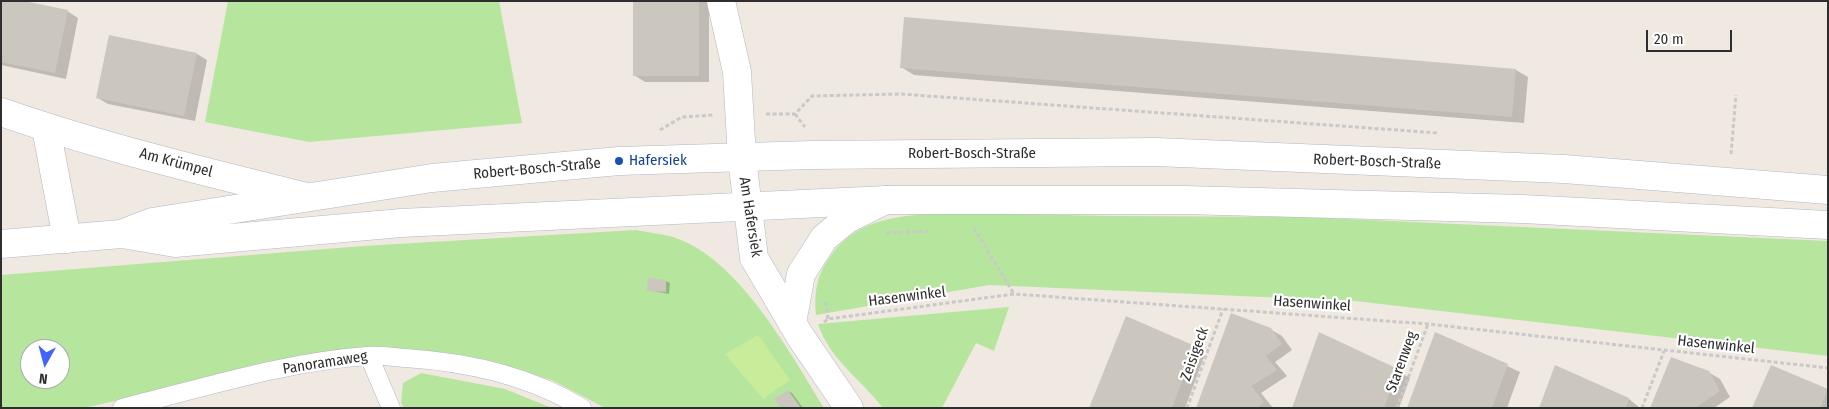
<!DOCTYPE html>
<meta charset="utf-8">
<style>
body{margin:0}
#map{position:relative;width:1829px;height:409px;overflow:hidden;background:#efe9e1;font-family:"Fira Sans Condensed",sans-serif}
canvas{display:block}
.frame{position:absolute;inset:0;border:2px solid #2e2e2e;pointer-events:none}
.north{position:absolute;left:20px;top:339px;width:50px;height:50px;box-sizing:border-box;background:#fff;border:1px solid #ababab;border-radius:50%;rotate:187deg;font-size:14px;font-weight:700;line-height:20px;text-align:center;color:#2e2e2e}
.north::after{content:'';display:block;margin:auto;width:18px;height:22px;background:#4264fb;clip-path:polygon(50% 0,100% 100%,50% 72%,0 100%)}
.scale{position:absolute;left:1646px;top:30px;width:86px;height:22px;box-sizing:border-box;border:2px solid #2e2e2e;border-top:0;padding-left:6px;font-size:15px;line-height:18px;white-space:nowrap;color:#2e2e2e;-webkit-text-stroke:4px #fff;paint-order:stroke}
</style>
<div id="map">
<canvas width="1829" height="409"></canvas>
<div class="frame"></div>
<div class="north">N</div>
<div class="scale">20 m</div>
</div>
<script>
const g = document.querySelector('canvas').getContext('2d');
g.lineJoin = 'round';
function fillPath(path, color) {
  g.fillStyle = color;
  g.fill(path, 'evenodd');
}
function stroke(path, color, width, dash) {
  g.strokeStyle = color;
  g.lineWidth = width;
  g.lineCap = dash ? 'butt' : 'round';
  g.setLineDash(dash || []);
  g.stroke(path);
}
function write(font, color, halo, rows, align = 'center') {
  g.font = font + ' "Fira Sans Condensed",sans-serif';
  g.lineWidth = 4.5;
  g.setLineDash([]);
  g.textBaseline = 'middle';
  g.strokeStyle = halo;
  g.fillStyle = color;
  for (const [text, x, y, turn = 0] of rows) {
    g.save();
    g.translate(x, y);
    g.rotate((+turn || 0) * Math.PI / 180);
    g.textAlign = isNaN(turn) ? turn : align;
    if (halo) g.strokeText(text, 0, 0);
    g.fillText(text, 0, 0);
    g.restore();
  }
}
const green = new Path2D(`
 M228 1H499L522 123 309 142 205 122Z
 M971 213 1109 216 1303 217 1828 241V356L1355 301 989 285 816 315C814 290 817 274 832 254 865 210 921 215 971 213Z
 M636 230C650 233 668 234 681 240 741 264 791 354 824 408H605L554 381 502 364 443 352 370 349 331 352 84 408H1V275L363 246ZM30 349H60V379H30Z
 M1009 307 994 351 976 343 942 408H883C860 378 830 360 818 324Z
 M421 373 505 389 552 408H404L401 403 403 383Z`);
const pitch = new Path2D(`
 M758 335 790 380 763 399 725 354Z`);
const shadow = new Path2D(`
 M1 1 67 11 78 18 66 79 1 65Z
 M634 1H709V82H645L634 75Z
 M197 54 207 60 195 121 108 104 98 98Z
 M901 67 1516 70 1528 77 1524 123 914 75Z
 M666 281 670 283 669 294 648 290Z
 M1127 318 1205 354 1185 408H1090Z
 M1270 329 1282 336 1292 350 1275 362 1287 376 1261 393 1273 408H1197Z
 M1436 333 1520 372 1507 408H1409Z
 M1772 366 1828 390V408H1754Z
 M1397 371 1410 378 1399 408H1293Z
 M1708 372 1720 379 1730 397 1714 408H1651Z
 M788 391 792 393 803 408H782Z
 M1629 399 1640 408H1540Z`);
const building = new Path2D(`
 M1 1H24L68 10 55 73 1 62Z
 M633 1H699V76H633Z
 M904 17 1516 69 1512 117 900 68Z
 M109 35 197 53 184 116 96 98Z
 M648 278 666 280V292L647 291Z
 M1231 313 1271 328 1282 344 1266 356 1277 370 1251 386 1264 402 1257 408H1196Z
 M1126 316 1195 346 1172 408H1089Z
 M1319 332 1398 369 1384 408H1292Z
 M1435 332 1508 364 1492 408H1407Z
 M1671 357 1709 371 1720 391 1695 408H1650Z
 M1555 365 1629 398 1626 408H1539Z
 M1771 365 1828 389 1820 408H1752Z
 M788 390 801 408H780L774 399Z`);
const path = new Path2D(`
 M766 114H795L812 96 901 94 1438 133
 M795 114 805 127
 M660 130 682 117 713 115
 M1731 154 1736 95
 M974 228 1014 294
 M886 233 928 231
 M826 302 828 319
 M824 322 828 319 1014 294 1428 324 1828 368
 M1187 408 1223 309
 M1397 408 1428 324
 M1642 408 1664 351`);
const service = new Path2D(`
 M369 356 391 408
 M122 408C203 388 284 362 367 356 379 355 393 357 405 358 467 362 529 375 582 408`);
const minor = new Path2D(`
 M721 1 737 72 742 158 754 258 800 336 849 408
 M1 112C101 147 204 171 306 197
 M46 128 67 239
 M792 323 801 274 824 238 847 219 886 200`);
const secondary = new Path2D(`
 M122 234 175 243 401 223 886 200H1184L1523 209 1828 225
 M1 244 121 234 152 222 432 178 619 161 811 155 1156 152 1564 169 1828 190`);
const markers = [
 [619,161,5,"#1a4fb4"]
];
const streetNames = [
 ["Robert-Bosch-Straße",972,154],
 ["Robert-Bosch-Straße",1377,162,2],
 ["Am Krümpel",176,163,15],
 ["Robert-Bosch-Straße",537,169,-5],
 ["Am Hafersiek",750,217,81],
 ["Hasenwinkel",907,297,-7],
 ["Hasenwinkel",1312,304,4],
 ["Hasenwinkel",1716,345,6],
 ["Zeisigeck",1195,354,-70],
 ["Starenweg",1402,362,-70],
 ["Panoramaweg",325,363,-9]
];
const transitNames = [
 ["Hafersiek",629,161]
];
fillPath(green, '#b6e59e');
fillPath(pitch, '#c9ec9a');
fillPath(shadow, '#0003');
fillPath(building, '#cbc7bf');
stroke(service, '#b4b7c1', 19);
stroke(minor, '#b4b7c1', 29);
stroke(secondary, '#b4b7c1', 29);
stroke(path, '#c9c9c9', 3, [4, 2.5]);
stroke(service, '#fff', 18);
stroke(minor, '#fff', 28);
stroke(secondary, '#fff', 28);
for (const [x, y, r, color] of markers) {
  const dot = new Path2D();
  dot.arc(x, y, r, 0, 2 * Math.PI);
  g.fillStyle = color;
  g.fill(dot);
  stroke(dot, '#fff', 2);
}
write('15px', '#2e2e2e', '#fff', streetNames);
write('15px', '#164399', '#fff', transitNames, 'left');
</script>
